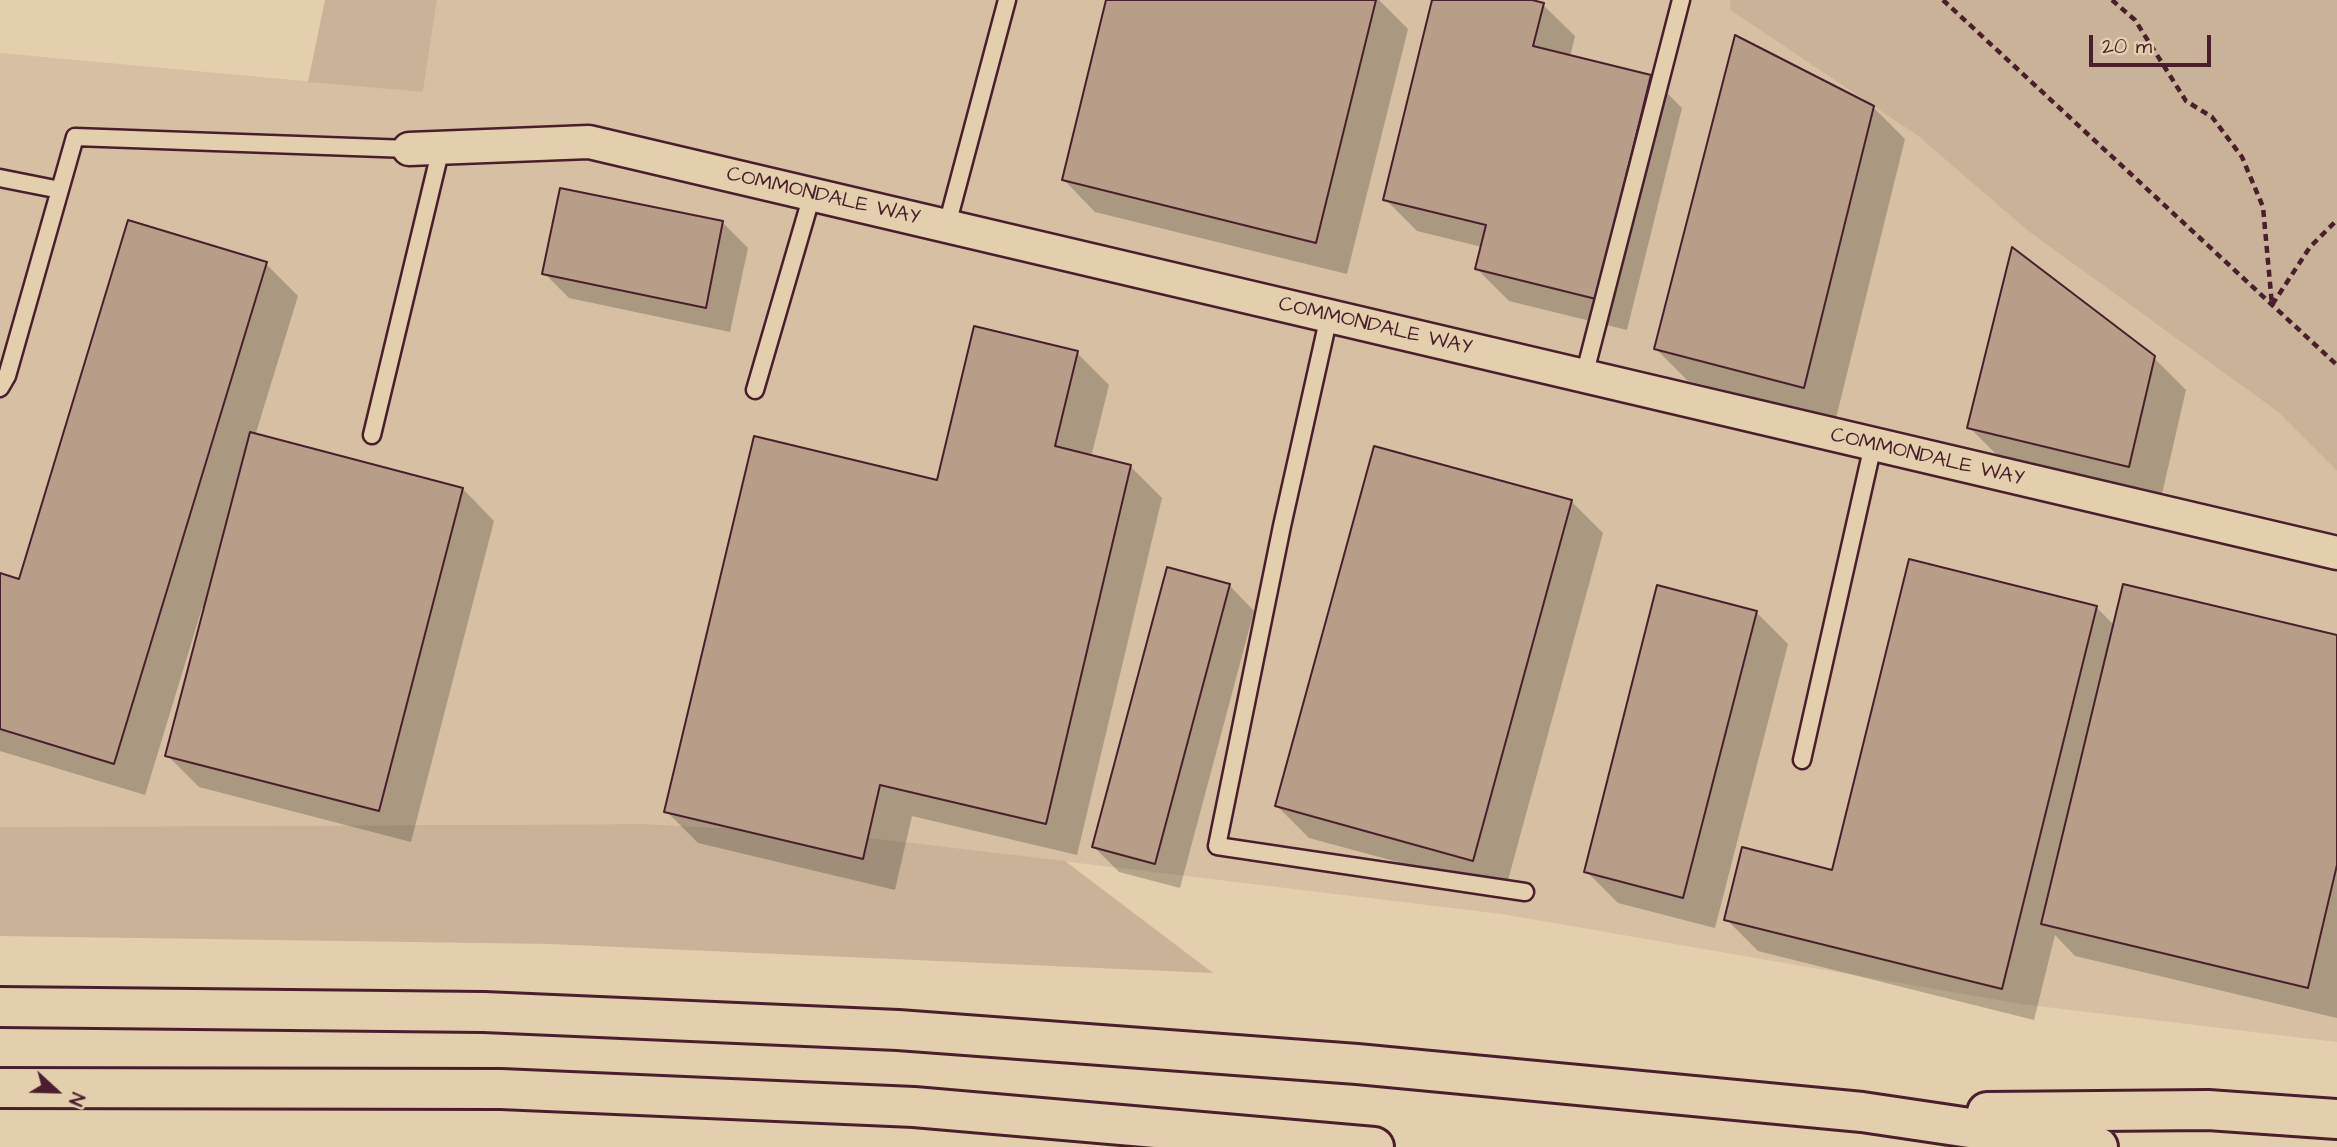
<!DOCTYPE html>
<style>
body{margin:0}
#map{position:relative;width:2337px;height:1147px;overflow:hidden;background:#e3cead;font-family:"Architects Daughter",sans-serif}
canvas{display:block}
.north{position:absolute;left:21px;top:1056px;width:70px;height:70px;-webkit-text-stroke:5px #e3cead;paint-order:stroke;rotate:112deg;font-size:19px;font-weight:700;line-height:28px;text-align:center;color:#4a1f2b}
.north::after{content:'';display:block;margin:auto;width:24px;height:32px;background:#4a1f2b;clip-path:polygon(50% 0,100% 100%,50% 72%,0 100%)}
.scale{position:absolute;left:2089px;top:35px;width:122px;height:32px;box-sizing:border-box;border:4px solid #4a1f2b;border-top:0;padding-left:9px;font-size:21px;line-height:24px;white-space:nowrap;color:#4a1f2b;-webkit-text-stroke:5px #e3cead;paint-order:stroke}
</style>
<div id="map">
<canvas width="2337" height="1147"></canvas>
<div class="north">N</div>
<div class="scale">20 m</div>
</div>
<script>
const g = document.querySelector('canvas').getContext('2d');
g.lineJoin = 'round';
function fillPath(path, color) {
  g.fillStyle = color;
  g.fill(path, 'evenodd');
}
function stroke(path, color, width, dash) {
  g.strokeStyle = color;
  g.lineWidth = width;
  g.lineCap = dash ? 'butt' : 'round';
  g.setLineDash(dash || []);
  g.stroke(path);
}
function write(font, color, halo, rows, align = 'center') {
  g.font = font + ' "Architects Daughter",sans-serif';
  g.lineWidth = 7;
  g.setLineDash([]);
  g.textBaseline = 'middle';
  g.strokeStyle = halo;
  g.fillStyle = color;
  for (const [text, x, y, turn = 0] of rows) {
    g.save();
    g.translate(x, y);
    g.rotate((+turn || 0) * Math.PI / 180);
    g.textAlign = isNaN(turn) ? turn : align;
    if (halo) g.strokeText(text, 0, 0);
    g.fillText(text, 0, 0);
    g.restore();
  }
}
const built = new Path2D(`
 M437 0H1730V10L1918 136 2028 231 2278 412 2337 471V1042L2021 1004 1502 914 837 834 644 824 0 827V53L423 92Z`);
const green = new Path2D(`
 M325 0H437L423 92 308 82Z
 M1730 0H2337V471L2278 412 2028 231 1918 136 1730 10Z
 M644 824 837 834 1065 861 1213 973 550 944 0 936V827Z`);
const shadow = new Path2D(`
 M1108 0H1379L1408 29 1347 274 1095 212 1064 180Z
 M1433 0H1524L1543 5 1575 36 1570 57 1650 76 1682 108 1627 330 1509 301 1477 269 1482 247 1417 231 1385 199Z
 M1873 107 1905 139 1836 418 1688 381 1656 349Z
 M723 223 748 248 730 332 569 298 544 273Z
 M266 264 298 296 255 436 463 489 494 521 411 842 199 787 167 755 205 609 202 608 145 795 0 751V575L20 581Z
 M1077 353 1109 385 1091 457 1130 466 1162 498 1077 855 912 816 895 890 698 843 666 811 938 482Z
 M2153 357 2186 390 2161 498 2001 459 1969 427Z
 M1571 501 1603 533 1505 891 1309 838 1277 806Z
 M1229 585 1254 611 1180 888 1119 872 1094 847Z
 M2096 607 2115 626 2337 636V1018L2075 956 2055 935 2034 1020 1758 951 1726 919 1833 872Z
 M1756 612 1788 644 1715 928 1618 903 1586 871Z`);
const building = new Path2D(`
 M1106 0H1376L1316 243 1062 180Z
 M1432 0H1532L1544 3 1533 46 1651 75 1596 299 1475 269 1486 225 1383 200Z
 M1735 35 1874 106 1804 388 1654 349Z
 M560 188 723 221 706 308 542 274Z
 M128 220 267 262 114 764 0 729V573L19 579Z
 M2012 247 2155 356 2129 467 1967 428Z
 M974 326 1078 351 1055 446 1131 465 1046 824 880 785 863 859 664 812 754 436 937 480Z
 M250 432 463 488 379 811 165 756Z
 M1374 446 1572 500 1473 861 1275 806Z
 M1909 559 2097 606 2002 989 1724 920 1742 847 1832 870Z
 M1167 567 1230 584 1155 864 1092 847Z
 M2123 584 2337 635V865L2308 988 2041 924Z
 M1657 585 1757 611 1683 898 1584 872Z`);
const path = new Path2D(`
 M1943 0 2337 365
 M2112 0 2135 20 2186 101 2212 117 2242 157 2263 207 2272 305 2310 247 2337 220`);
const lane = new Path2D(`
 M0 178 60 190
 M947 225 1007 0
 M1329 316 1282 526 1217 846 1525 892
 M1584 376 1681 0
 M0 388 7 376 75 137 409 149
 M755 390 812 195
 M372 435 441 148
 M1802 760 1873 445`);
const street = new Path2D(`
 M409 149 589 142 2337 553`);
const highway = new Path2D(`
 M0 1007 484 1012 898 1030 1357 1064 1862 1112 2098 1147
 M0 1088 501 1089 914 1107 1374 1147
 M1987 1112 2208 1110 2337 1119`);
const streetNames = [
 ["COMMONDALE WAY",823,197,13],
 ["COMMONDALE WAY",1375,327,13],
 ["COMMONDALE WAY",1927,458,13]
];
fillPath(built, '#d6bfa2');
fillPath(green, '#cab298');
fillPath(shadow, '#0003');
fillPath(building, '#b89d89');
stroke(building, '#4a1f2b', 2);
stroke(lane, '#4a1f2b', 21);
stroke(street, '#4a1f2b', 37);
stroke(highway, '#4a1f2b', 44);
stroke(path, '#4a1f2b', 4.5, [7, 5]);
stroke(lane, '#e3cead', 16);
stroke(street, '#e3cead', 32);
stroke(highway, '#e3cead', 38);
write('21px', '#4a1f2b', '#e3cead', streetNames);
</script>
